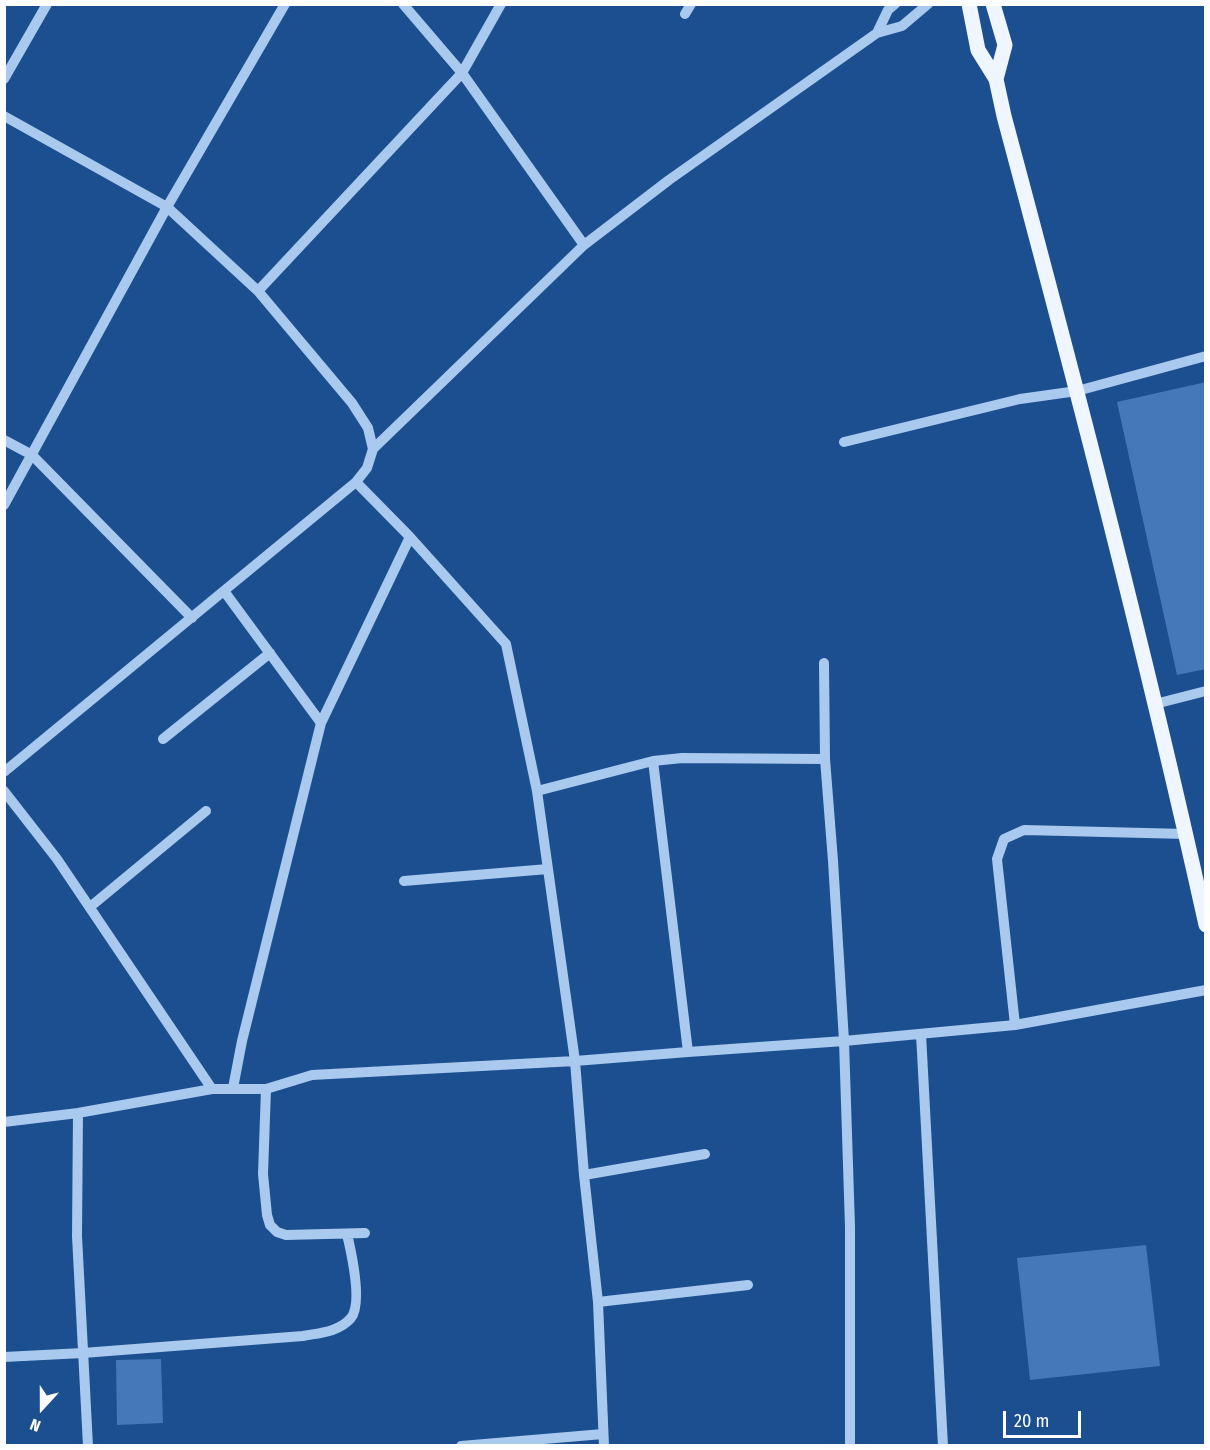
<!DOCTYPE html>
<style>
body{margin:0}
#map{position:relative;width:1210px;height:1450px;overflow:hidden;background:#1b4f8f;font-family:"Fira Sans Condensed",sans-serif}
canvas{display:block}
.frame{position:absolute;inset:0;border:6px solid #fff;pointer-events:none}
.north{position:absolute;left:12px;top:1378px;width:60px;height:60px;-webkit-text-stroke:4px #1b4f8f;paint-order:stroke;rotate:201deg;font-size:16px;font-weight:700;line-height:24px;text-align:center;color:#fff}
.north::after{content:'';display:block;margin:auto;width:21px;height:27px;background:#fff;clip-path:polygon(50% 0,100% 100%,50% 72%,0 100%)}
.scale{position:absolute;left:1003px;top:1411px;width:78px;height:27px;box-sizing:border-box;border:3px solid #fff;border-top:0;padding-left:8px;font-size:18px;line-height:21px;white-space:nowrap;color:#fff;-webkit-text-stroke:4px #1b4f8f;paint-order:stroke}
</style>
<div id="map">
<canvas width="1210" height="1450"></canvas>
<div class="frame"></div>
<div class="north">N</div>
<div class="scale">20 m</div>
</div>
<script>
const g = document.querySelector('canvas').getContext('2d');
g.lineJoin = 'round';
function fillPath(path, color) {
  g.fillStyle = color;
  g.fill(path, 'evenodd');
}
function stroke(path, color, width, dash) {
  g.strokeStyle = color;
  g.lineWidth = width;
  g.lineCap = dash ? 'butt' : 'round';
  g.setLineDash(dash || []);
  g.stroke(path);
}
const building = new Path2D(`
 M1206 382V669L1177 675 1117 402Z
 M1146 1245 1160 1366 1030 1380 1017 1258Z
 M161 1359 163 1423 117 1425 116 1360Z`);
const minor = new Path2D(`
 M403 4 462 73 584 245
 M895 4 888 10 877 33 902 26 928 4
 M685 14 691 4
 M4 79 47 4
 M4 116 167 207 258 291 352 403 368 428 373 449 367 468 356 482 4 772
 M258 291 462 73 501 4
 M4 440 32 455 192 618
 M844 442 1020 399 1077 391 1206 356
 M373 449 584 245 669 180 877 33
 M356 482 410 537 506 644 537 791 575 1061 584 1175 598 1302 604 1446
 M4 505 167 207 285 4
 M224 591 321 723 242 1041 233 1088
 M824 663 825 759 833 861 844 1041 850 1227V1446
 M1155 704 1206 691
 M321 723 410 537
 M163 739 270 653
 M653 761 688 1052
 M4 791 57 859 212 1089
 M537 791 653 761 682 758 825 759
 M404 881 548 869
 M90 907 206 811
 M1015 1025 997 859 1004 839 1024 830 1186 834
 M921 1034 943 1446
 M266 1089 263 1174 267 1215 270 1225 277 1232 286 1235 365 1233
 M78 1113 77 1236 88 1446
 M4 1122 78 1113 212 1089H266L312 1075 575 1061 688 1052 844 1041 1015 1025 1206 990
 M584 1175 705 1154
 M598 1302 748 1285
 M4 1357 83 1353 303 1336C319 1333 339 1332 351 1318 363 1303 351 1251 347 1234
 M461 1446 603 1434`);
const major = new Path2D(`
 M969 4 978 50 996 79 1004 116C1076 385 1146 653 1206 925
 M993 4 1005 45 996 79`);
fillPath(building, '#4478b7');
stroke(minor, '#a9c9ee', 10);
stroke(major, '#f0f6ff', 15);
</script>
